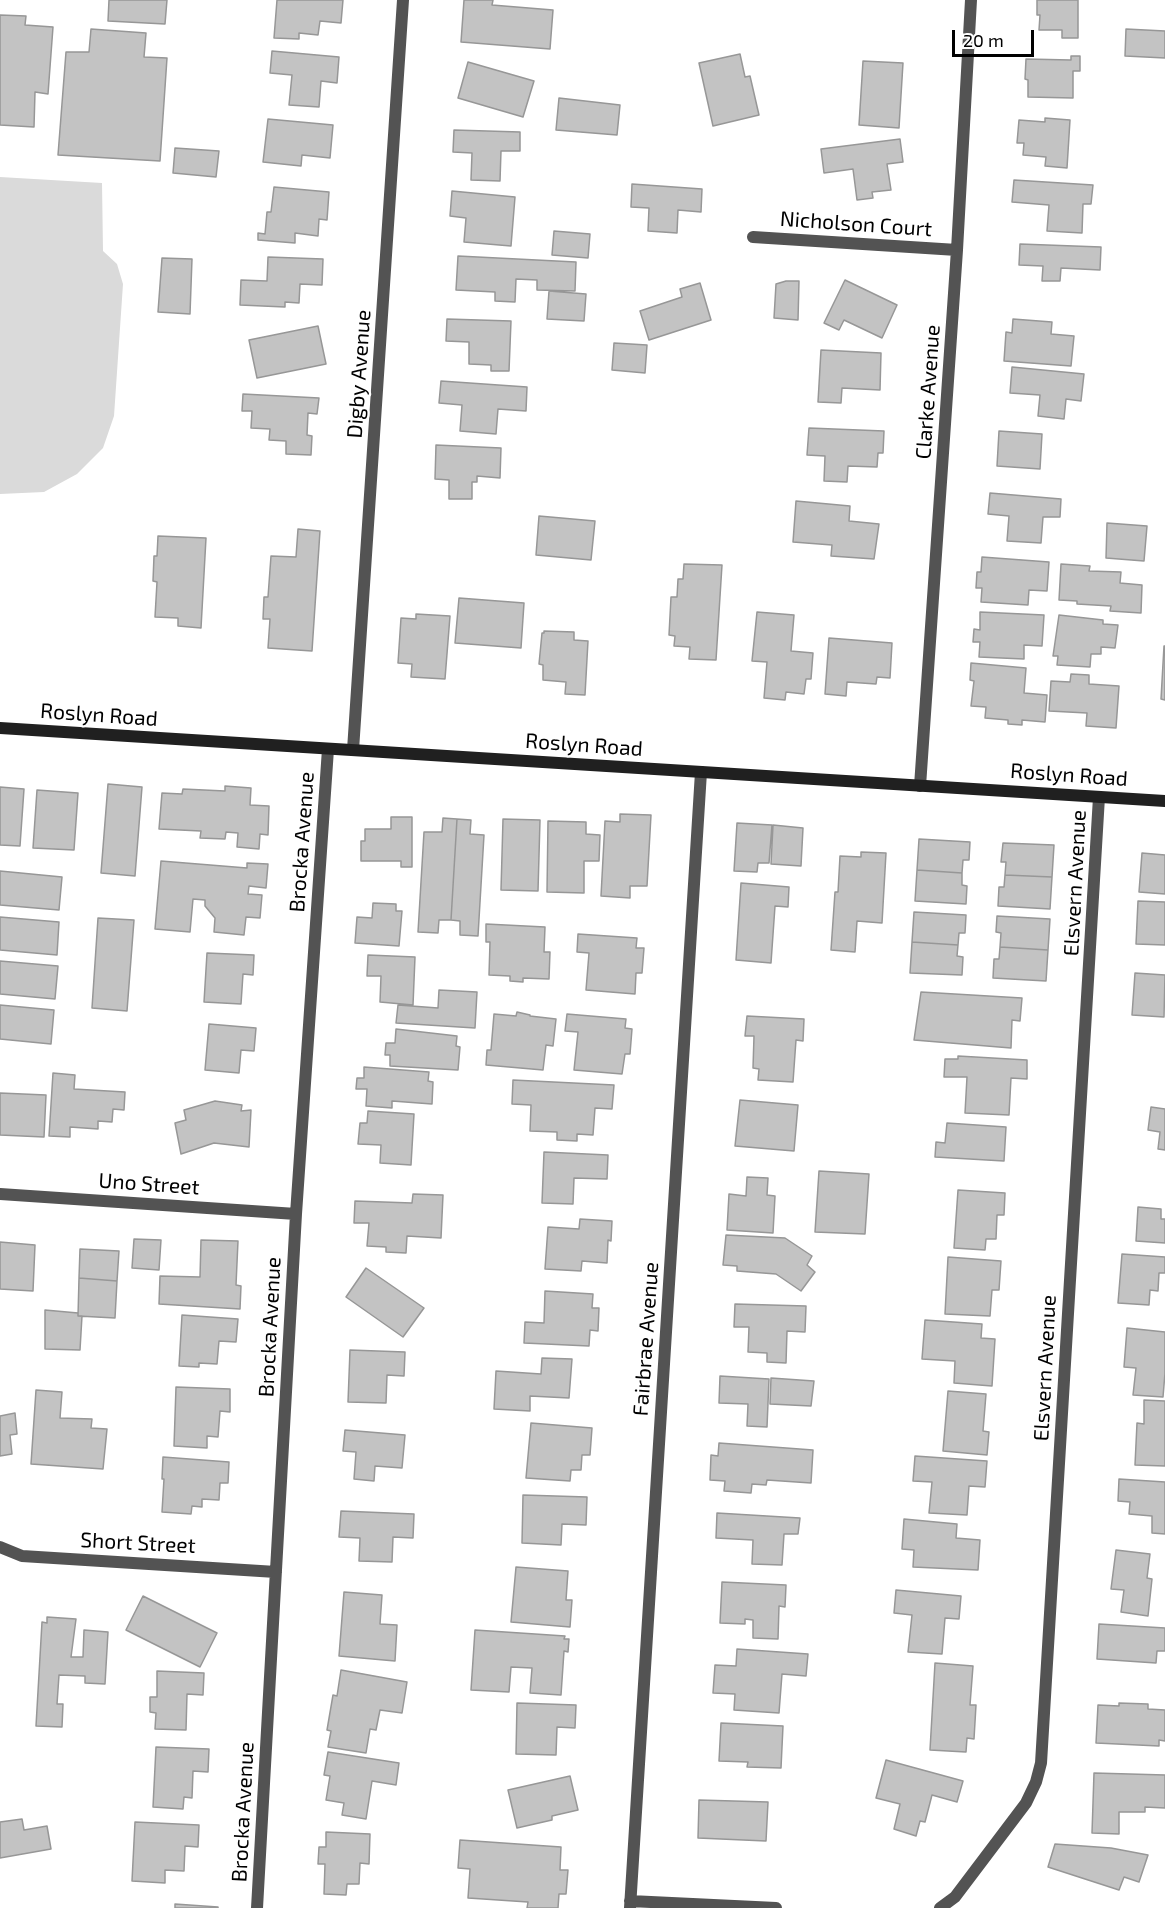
<!DOCTYPE html>
<style>
body{margin:0}
#map{position:relative;width:1165px;height:1908px;overflow:hidden;background:#fff;font-family:"Exo 2",sans-serif}
canvas{display:block}
.scale{position:absolute;left:952px;top:30px;width:82px;height:27px;box-sizing:border-box;border:3px solid #000;border-top:0;padding-left:8px;font-size:18px;line-height:21px;white-space:nowrap;color:#000;-webkit-text-stroke:4px #fff;paint-order:stroke}
</style>
<div id="map">
<canvas width="1165" height="1908"></canvas>
<div class="scale">20 m</div>
</div>
<script>
const g = document.querySelector('canvas').getContext('2d');
g.lineJoin = 'round';
function fillPath(path, color) {
  g.fillStyle = color;
  g.fill(path, 'evenodd');
}
function stroke(path, color, width, dash) {
  g.strokeStyle = color;
  g.lineWidth = width;
  g.lineCap = dash ? 'butt' : 'round';
  g.setLineDash(dash || []);
  g.stroke(path);
}
function write(font, color, halo, rows, align = 'center') {
  g.font = font + ' "Exo 2",sans-serif';
  g.lineWidth = 4.5;
  g.setLineDash([]);
  g.textBaseline = 'middle';
  g.strokeStyle = halo;
  g.fillStyle = color;
  for (const [text, x, y, turn = 0] of rows) {
    g.save();
    g.translate(x, y);
    g.rotate((+turn || 0) * Math.PI / 180);
    g.textAlign = isNaN(turn) ? turn : align;
    if (halo) g.strokeText(text, 0, 0);
    g.fillText(text, 0, 0);
    g.restore();
  }
}
const green = new Path2D(`
 M0 177 102 183 103 251 117 264 123 284 114 416 103 448 77 474 44 492 0 494Z`);
const building = new Path2D(`
 M109 0H167L165 24 108 21Z
 M277 0H343L341 23 320 21 318 35 299 33V39L274 38Z
 M464 0H493L492 5 553 10 550 49 461 42Z
 M1037 0H1078V38H1062V30H1039L1040 15H1037Z
 M0 15 26 16 25 25 53 27 48 94 35 92 34 127 0 125Z
 M91 29 146 33 144 57 167 58 160 161 58 155 66 52H89Z
 M1126 29 1165 31V58L1125 56Z
 M272 51 339 57 337 83 321 81 319 107 289 105 292 75 270 73Z
 M740 54 745 77 750 76 759 115 713 126 699 63Z
 M1071 56H1080V71H1073V98L1028 97V80L1025 79 1026 59 1071 60Z
 M863 61 903 63 899 128 859 125Z
 M468 62 534 81 523 117 458 98Z
 M559 98 620 105 617 135 556 130Z
 M1045 118 1070 120 1067 168 1045 166 1046 157 1023 155 1024 143H1017L1019 120 1045 122Z
 M268 119 333 125 330 158 302 155 301 166 263 162Z
 M454 130 520 132V151H501L500 181 471 180 472 153 453 152Z
 M900 139 903 162 887 164 891 190 872 192 873 198 857 200 853 169 824 173 821 149Z
 M175 148 219 151 216 177 173 173Z
 M1014 180 1093 185 1091 204H1083L1082 233 1047 231 1049 205 1012 202Z
 M632 184 702 189 701 212 678 210 677 233 648 231 649 208 631 207Z
 M274 187 329 192 327 220 319 219 318 236 295 233V243L258 240V233L265 234 267 212H271Z
 M452 191 515 197 511 246 464 242 466 218 450 216Z
 M554 231 590 234 588 258 552 255Z
 M1020 244 1101 247 1100 270 1061 268 1060 281H1042L1043 266 1019 265Z
 M458 256 576 262 575 291 537 290V280L516 279 515 302 495 301V292L456 290Z
 M268 257 323 259 322 285 300 284 299 303 285 302V307L240 305 241 280 267 281Z
 M162 258 192 259 190 314 158 312Z
 M845 280 897 305 882 338 844 320 839 330 824 323Z
 M786 281H799L798 320 774 318 776 284Z
 M700 283 711 320 649 340 640 311 682 297 680 289Z
 M549 291 586 294 584 321 547 319Z
 M447 319 511 321 509 371H491V365L469 364V342L446 341Z
 M1013 319 1052 322 1051 334 1074 336 1071 366 1004 361 1006 332 1012 333Z
 M318 326 326 364 257 378 249 340Z
 M614 343 647 345 645 373 612 370Z
 M821 350 881 353 880 390 842 388 841 403 818 402Z
 M1012 367 1084 374 1081 401 1066 399 1064 419 1038 416 1040 395 1010 393Z
 M441 381 527 387 526 411 498 409 496 434 460 431 462 405 439 403Z
 M243 394 319 398 317 414 308 413 307 435 312 436 311 455 286 454V441L269 440 270 429 251 428 252 411H242Z
 M809 428 884 431 883 453H878L877 467 848 466 847 482 824 481 825 456 807 455Z
 M999 431 1042 434 1040 469 997 466Z
 M436 445 501 448 500 478 477 476V482H472V499H449V480L435 479Z
 M990 493 1061 499 1060 517H1043L1041 543 1007 541 1009 516 988 514Z
 M796 501 850 506 849 521 879 524 874 559 831 556 832 545 793 542Z
 M539 516 595 521 591 560 536 555Z
 M1107 523 1147 526 1144 561 1106 558Z
 M298 529 320 531 312 651 268 648 270 619H263L264 597H268L271 556 296 557Z
 M158 536 206 538 201 628 178 626V618L155 617 157 582 153 581 154 556H157Z
 M982 557 1049 562 1047 591 1029 590 1028 605 981 602 982 588H976L977 572H981Z
 M684 564 722 565 716 660 689 659 690 647 674 646 675 636 669 635 671 597H677L678 579H683Z
 M1061 564 1090 566 1089 571 1121 572 1120 583 1142 585 1141 613 1110 611 1111 606 1077 604V601L1059 600Z
 M459 598 524 603 521 648 455 643Z
 M757 612 794 615 791 651 813 653 811 679H806L804 694 786 692 785 700 764 698 767 662 752 661Z
 M980 612 1044 615 1042 646 1024 645V659L979 657 980 642H973L974 629 980 630Z
 M416 614 450 616 445 679 411 677 412 664 398 663 401 618 416 619Z
 M1059 615 1103 620V624L1118 625 1115 648 1101 647V654H1091L1090 667 1057 665 1058 656H1053Z
 M544 631 574 632V640L588 641 585 695 565 694 566 682 543 680V665L539 664 542 633H544Z
 M829 638 892 643 890 678 877 677 876 684 847 682 846 696 825 694Z
 M1164 646H1165V700L1161 699Z
 M971 663 1026 668 1024 693 1047 695 1045 722 1022 720V725L1008 724V720L985 718 986 707 971 706 974 681 970 680Z
 M1071 674 1089 675V684L1119 686 1116 728 1086 726 1087 713 1049 711 1051 681 1070 682Z
 M108 784 142 787 135 876 101 873Z
 M225 786 251 788 250 805 269 806 268 835 260 834 259 849 237 847 238 833 226 832 225 839 200 838 201 831 159 829 162 793 182 794 183 789 225 791Z
 M0 787 24 789 20 846 0 845Z
 M37 790 78 793 74 850 33 848Z
 M620 814 651 815 647 886H630V898L601 896 605 821 620 822Z
 M391 817H412V867H401V861H361V841H365V829H391Z
 M443 818 457 819 451 920H439L438 933 418 932 424 832H442Z
 M457 819 471 820 470 834 484 835 478 936 460 935V921L451 920Z
 M503 819 540 820 538 891 501 890Z
 M548 821 586 822V834L600 835 599 861H584V893L547 892Z
 M737 823 772 825 769 863H758L757 872 734 871Z
 M773 825 803 828 801 866 771 864Z
 M919 839 970 842 969 860H963L962 873 917 870Z
 M1003 843 1054 845 1052 877 1005 875 1006 862H1001Z
 M861 852 886 853 882 923 857 921 855 952 831 950 835 892H838L840 856 861 857Z
 M1142 853 1165 855V894L1139 892Z
 M161 861 247 868V863L268 864 266 888 249 886 248 894 262 895 260 918 246 917 244 935 214 932 215 918 205 906V900L193 899 190 932 155 929Z
 M917 870 962 873V885L967 886 966 904 915 901Z
 M0 871 62 877 59 910 0 905Z
 M1005 875 1052 877 1050 909 998 906 999 887H1004Z
 M741 883 789 887 788 907 775 906 771 963 736 960Z
 M1138 901 1165 902V945L1136 944Z
 M373 903 396 904V911H402L399 946 355 943 357 917 372 918Z
 M914 912 966 915 965 933H959L958 945 912 942Z
 M997 916 1050 919 1048 950 1000 947 1001 933 996 932Z
 M0 917 59 922 57 955 0 950Z
 M98 918 134 920 127 1011 92 1008Z
 M486 924 545 927 544 952H550L549 979 523 978V982L510 981V976L489 975 490 942H486Z
 M578 934 637 938 636 948H644L642 973H636L635 994 586 990 589 953 577 952Z
 M912 942 958 945 957 956 963 957 962 975 910 973Z
 M1000 947 1048 950 1046 981 993 978 994 959H999Z
 M207 953 254 955 253 975 243 974 241 1004 204 1002Z
 M368 955 415 957 413 1005 380 1002 381 976H367Z
 M0 961 58 966 55 999 0 994Z
 M1135 973 1165 975 1164 1017 1132 1015Z
 M439 990 477 992 475 1028 396 1023 398 1005 438 1008Z
 M921 992 1022 998 1020 1021 1012 1020 1011 1048 914 1040Z
 M0 1005 54 1010 51 1044 0 1039Z
 M517 1012 530 1015V1016L556 1019 553 1046 546 1045 543 1070 486 1065 487 1050H491L494 1014 516 1016Z
 M567 1014 626 1019 625 1028 632 1029 630 1054H625L622 1074 574 1070 578 1032 565 1031Z
 M747 1016 804 1019 803 1041 796 1040 793 1082 758 1080 759 1069 753 1068 754 1036H745Z
 M209 1024 256 1028 254 1051 241 1050 239 1073 205 1070Z
 M396 1029 457 1036 456 1046 460 1047 458 1070 390 1066V1055H385L386 1043H395Z
 M958 1056 1027 1060V1079L1011 1078 1009 1115 965 1113 967 1077H944L945 1059H958Z
 M364 1067 429 1072 428 1081 433 1082 432 1104 392 1101V1108L366 1106 367 1089H356L357 1078H364Z
 M53 1073 75 1075 74 1089 125 1092 124 1110 113 1109 112 1122 98 1121V1129L70 1127V1137L49 1136Z
 M513 1080 614 1085 612 1109 595 1108 593 1135 577 1134V1141L557 1140V1132L530 1131 531 1105 512 1104Z
 M0 1093 46 1095 44 1137 0 1135Z
 M740 1100 798 1105 794 1151 735 1146Z
 M215 1101 242 1105 241 1111 251 1110 249 1147 214 1143 181 1154 175 1123 186 1120 184 1110Z
 M1151 1107 1165 1109V1150L1158 1149 1160 1132 1148 1130Z
 M368 1111 414 1114 411 1165 380 1163 381 1145 358 1144 360 1123H367Z
 M947 1123 1006 1127 1004 1161 935 1157 936 1142 945 1143Z
 M544 1152 608 1155 607 1179 574 1178 573 1204 542 1203Z
 M819 1171 869 1174 865 1234 815 1232Z
 M747 1177 768 1178 767 1195 775 1196 773 1233 727 1230 729 1194 746 1196Z
 M958 1190 1005 1193 1004 1215H997L996 1239H986L985 1250 954 1248Z
 M413 1194 443 1195 441 1238 407 1236 406 1253 386 1252V1247L367 1246 369 1223H354L355 1201 412 1203Z
 M1138 1207 1161 1209V1219H1165V1243L1136 1241Z
 M580 1219 612 1221 611 1241 608 1240 607 1263 582 1261 581 1271 545 1269 548 1227 579 1229Z
 M726 1235 785 1238 812 1256 807 1265 815 1272 801 1291 776 1274 737 1271V1266L723 1265Z
 M134 1239 161 1240 159 1270 132 1268Z
 M201 1240 238 1241 236 1285 241 1286 240 1309 159 1304 160 1276 200 1277Z
 M0 1242 35 1245 33 1291 0 1289Z
 M80 1249 119 1251 117 1281 79 1278Z
 M1122 1254 1165 1257V1273H1159L1158 1291 1150 1290 1149 1305 1118 1303Z
 M948 1257 1001 1261 999 1290H992L990 1316 945 1314Z
 M366 1268 424 1308 403 1337 346 1297Z
 M79 1278 117 1281 115 1318 78 1316Z
 M545 1291 593 1294 592 1308H599L598 1331 590 1330 589 1346 524 1343 525 1322 544 1323Z
 M735 1304 806 1306 805 1332 787 1331 786 1363 767 1362V1353L748 1352 749 1327H734Z
 M45 1310 78 1313V1316H82L80 1350 45 1349Z
 M182 1315 238 1319 236 1342 219 1341 217 1364 199 1363V1367L179 1366Z
 M925 1320 982 1324 981 1338 995 1339 992 1386 954 1383 955 1361 922 1359Z
 M1127 1328 1165 1332V1373L1163 1397 1133 1395 1136 1368 1124 1367Z
 M350 1350 405 1352 404 1376 387 1375 386 1403 348 1402Z
 M542 1358 572 1359 569 1398 530 1396V1411L494 1409 496 1371 541 1374Z
 M720 1376 769 1379 767 1427 747 1426 748 1404 719 1403Z
 M771 1378 814 1381 811 1406 770 1404Z
 M176 1387 230 1389V1412L220 1411 218 1437 207 1436V1448L174 1446Z
 M36 1390 62 1392 60 1418 92 1419 91 1428 107 1429 103 1469 31 1464Z
 M948 1391 986 1394 983 1431 989 1432 987 1455 943 1451Z
 M1144 1400 1165 1401V1466L1135 1465 1137 1423 1144 1424Z
 M15 1413 17 1434 10 1435 12 1454 0 1456V1416Z
 M531 1423 592 1428 590 1455H582L581 1470H571L570 1481 526 1478Z
 M345 1430 405 1435 402 1468 375 1466 374 1481 354 1479 356 1452 343 1451Z
 M719 1443 813 1450 811 1483 767 1480 766 1485 752 1484 751 1493 724 1491 725 1481 710 1480 711 1455 718 1456Z
 M915 1456 987 1461 985 1487 969 1486 967 1515 929 1513 932 1482 913 1481Z
 M163 1457 229 1462 228 1483H220L219 1500 202 1499V1507L192 1506 191 1514 162 1512 164 1479H162Z
 M1119 1479 1165 1482V1534L1152 1533V1516L1129 1514 1130 1502 1118 1501Z
 M523 1495 587 1497 586 1525 562 1524 561 1545 522 1543Z
 M341 1511 414 1514 413 1538 393 1537 392 1562 359 1561 360 1538 339 1537Z
 M717 1513 800 1518 798 1534H784L782 1565 752 1564 753 1540 716 1538Z
 M904 1519 957 1524 956 1538 980 1540 978 1570 913 1567 914 1550 902 1549Z
 M1116 1550 1150 1554 1147 1578 1152 1579 1148 1616 1121 1612 1124 1590 1111 1589Z
 M516 1567 568 1571 566 1600H572L570 1627 511 1622Z
 M722 1582 786 1585 785 1607 779 1606 778 1639 753 1638V1620L745 1619V1624L720 1623Z
 M896 1590 961 1596 959 1619 945 1618 942 1654 908 1652 912 1615 894 1613Z
 M344 1592 382 1595 380 1624 397 1625 395 1661 339 1656Z
 M143 1596 217 1633 200 1667 126 1630Z
 M47 1617 76 1619 71 1657H83L84 1630 108 1632 105 1684 85 1683V1676L59 1675 57 1704H63L62 1727 36 1726 42 1622 47 1623Z
 M1099 1624 1165 1628V1651H1157L1156 1663 1097 1659Z
 M475 1630 565 1636 564 1639H569L568 1652 564 1651 561 1695 530 1693 532 1668 511 1667 509 1692 471 1690Z
 M737 1649 808 1654 806 1676 782 1674 779 1713 734 1710 735 1694 713 1693 715 1665 736 1666Z
 M935 1663 973 1666 970 1705H976L974 1739 967 1738 966 1752 930 1750Z
 M341 1670 407 1682 402 1713 380 1710 376 1730 370 1729 366 1753 328 1747 331 1731 327 1730 333 1695 337 1696Z
 M157 1671 204 1673 203 1695 187 1694 186 1730 155 1729 156 1713 150 1712V1697H157Z
 M517 1703 576 1705 575 1728 557 1727 556 1755 516 1754Z
 M1119 1703 1148 1704V1709L1165 1710V1741L1159 1740V1746L1096 1743 1098 1705 1119 1706Z
 M721 1723 783 1726 781 1768 747 1767 748 1762 719 1761Z
 M156 1747 209 1749 208 1772 193 1771 192 1798 184 1797 183 1809 153 1807Z
 M328 1752 399 1763 396 1785 372 1781 366 1819 342 1815 344 1803 326 1800 330 1776 324 1775Z
 M886 1760 963 1781 957 1802 932 1795 925 1822 920 1821 916 1836 894 1829 900 1804 876 1798Z
 M1094 1773 1165 1775V1808L1145 1807V1812H1119V1834L1092 1833Z
 M570 1776 578 1810 552 1816V1820L517 1828 508 1790Z
 M699 1800 768 1802 766 1841 698 1838Z
 M22 1819 24 1830 47 1826 51 1849 0 1858V1822Z
 M135 1822 199 1825 198 1847 185 1846 184 1871 165 1870V1883L132 1881Z
 M326 1832 370 1834 369 1864 360 1863 359 1884H347L346 1895 324 1894 325 1864H318L319 1847H326Z
 M460 1840 561 1847 560 1870H568L566 1894H559L558 1908H527L528 1902 468 1898 470 1869 458 1868Z
 M1055 1844 1111 1848 1148 1855 1139 1882 1124 1877 1119 1890 1048 1867Z
 M175 1904 218 1907V1908H175Z`);
const street = new Path2D(`
 M753 237 957 250
 M353 750 403 0
 M920 786 957 250 971 0
 M0 1194 296 1214
 M0 1547 22 1556 276 1572
 M630 1901 776 1908
 M257 1908 296 1214 328 749
 M630 1908 701 772
 M940 1908 955 1897 1026 1803 1036 1782 1041 1763 1099 797`);
const secondary = new Path2D(`
 M0 728 1165 801`);
const streetNames = [
 ["Nicholson Court",856,224,4],
 ["Digby Avenue",359,374,-86],
 ["Clarke Avenue",928,392,-86],
 ["Roslyn Road",99,715,4],
 ["Roslyn Road",584,745,4],
 ["Roslyn Road",1069,775,4],
 ["Brocka Avenue",302,842,-86],
 ["Elsvern Avenue",1075,883,-87],
 ["Uno Street",149,1184,4],
 ["Brocka Avenue",270,1327,-87],
 ["Fairbrae Avenue",646,1339,-86],
 ["Elsvern Avenue",1045,1368,-87],
 ["Short Street",138,1543,3],
 ["Brocka Avenue",243,1812,-87]
];
fillPath(green, '#dadada');
fillPath(building, '#c3c3c3');
stroke(building, '#979797', 1.5);
stroke(street, '#535353', 12);
stroke(secondary, '#202020', 12);
write('21px', '#000', '#fff', streetNames);
</script>
